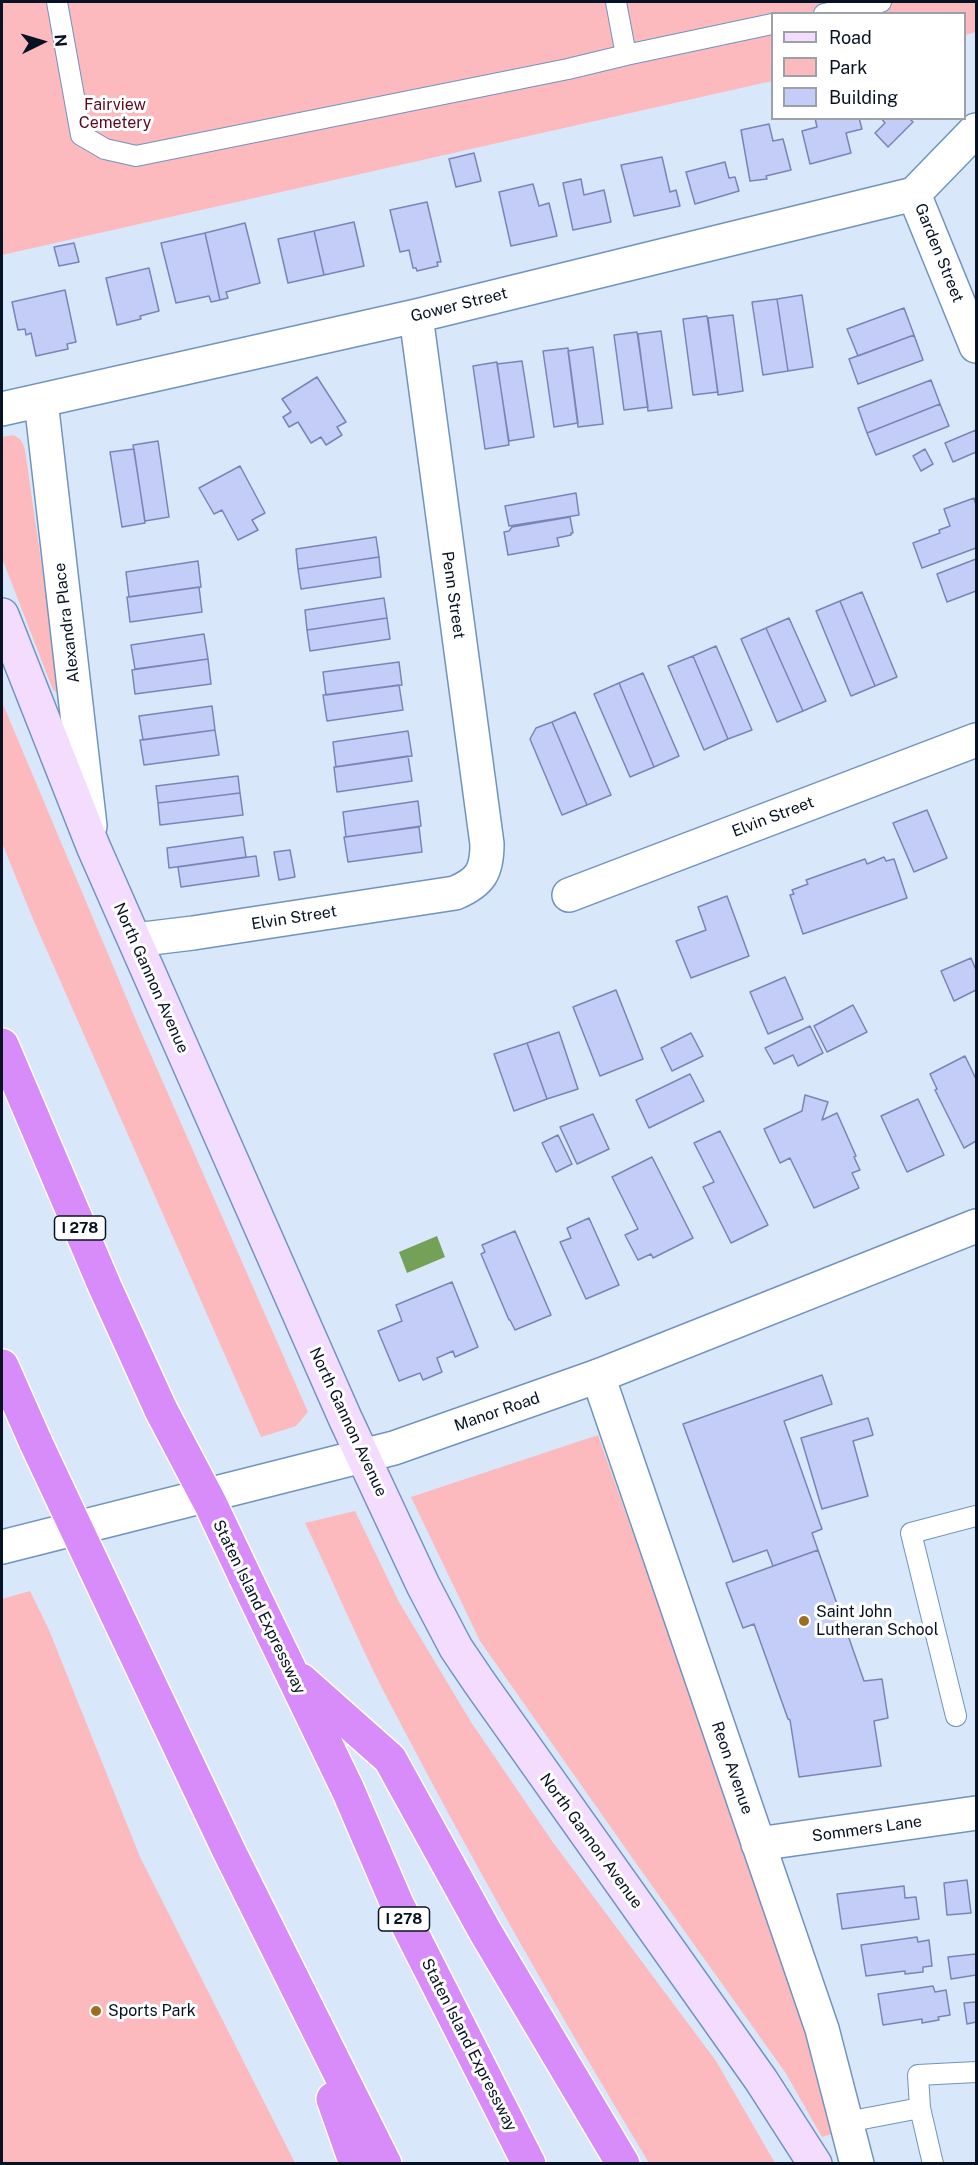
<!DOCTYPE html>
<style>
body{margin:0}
#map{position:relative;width:978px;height:2165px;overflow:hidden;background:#d8e7fa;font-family:"Public Sans",sans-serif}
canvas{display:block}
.frame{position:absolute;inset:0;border:3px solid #071324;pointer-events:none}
.legend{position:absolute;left:771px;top:12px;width:195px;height:108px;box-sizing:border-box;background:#fff;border:2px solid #9ca1a7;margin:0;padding:8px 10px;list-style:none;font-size:18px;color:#071324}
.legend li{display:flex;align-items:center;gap:12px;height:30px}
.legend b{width:30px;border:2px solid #9ca1a7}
.north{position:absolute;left:12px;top:12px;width:60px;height:60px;-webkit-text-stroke:4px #fff;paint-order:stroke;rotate:85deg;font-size:16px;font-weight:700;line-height:24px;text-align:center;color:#071324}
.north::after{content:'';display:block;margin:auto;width:21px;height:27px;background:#071324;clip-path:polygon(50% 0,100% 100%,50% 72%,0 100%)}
</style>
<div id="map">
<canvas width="978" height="2165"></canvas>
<div class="frame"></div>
<ul class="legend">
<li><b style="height:8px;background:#f3dcfe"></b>Road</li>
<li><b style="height:16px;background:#fcbabe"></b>Park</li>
<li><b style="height:16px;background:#c3cdf8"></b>Building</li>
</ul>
<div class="north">N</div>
</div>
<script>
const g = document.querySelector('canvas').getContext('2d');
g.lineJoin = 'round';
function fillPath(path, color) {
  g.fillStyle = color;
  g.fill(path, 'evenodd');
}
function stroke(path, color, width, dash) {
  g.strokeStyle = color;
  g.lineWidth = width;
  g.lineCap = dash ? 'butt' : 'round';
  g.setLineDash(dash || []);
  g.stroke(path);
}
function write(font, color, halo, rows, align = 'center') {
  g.font = font + ' "Public Sans",sans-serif';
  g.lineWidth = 6;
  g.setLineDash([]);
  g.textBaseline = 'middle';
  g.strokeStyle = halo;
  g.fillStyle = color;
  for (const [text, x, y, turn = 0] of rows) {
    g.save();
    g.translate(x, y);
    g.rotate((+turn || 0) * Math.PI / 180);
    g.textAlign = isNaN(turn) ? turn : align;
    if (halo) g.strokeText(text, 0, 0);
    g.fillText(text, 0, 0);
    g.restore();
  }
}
const green = new Path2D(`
 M2 2H976V32L965 35 964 14H772V81L2 255Z
 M13 435C21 438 23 443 25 450L58 679 57 692 53 690 2 558V437Z
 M2 702 140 1030 308 1412 296 1426 261 1437 33 919 2 843Z
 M598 1435 817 2054 832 2134 822 2137 785 2072 638 1866 480 1641 411 1497Z
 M355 1511 399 1602 471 1722 552 1841 716 2061 775 2163H649C556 2009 467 1852 384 1692 356 1637 332 1579 305 1523Z
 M30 1591 49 1630 140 1857 295 2163H2V1599Z`);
const water = new Path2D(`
 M437 1236 445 1257 407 1273 399 1252Z`);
const building = new Path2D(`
 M815 118H859L862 129 846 133 851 153 810 164 802 131 817 127Z
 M881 118H909L913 122 888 147 875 133 885 123Z
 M769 124 773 141 783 139 791 170 766 176 767 179 750 181 741 130Z
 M474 153 481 181 456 187 449 159Z
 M662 157 670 192 676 190 680 206 634 216 621 165Z
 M725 162 729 178 735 177 739 191 695 204 686 172Z
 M581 179 584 195 604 190 611 222 573 230 563 183Z
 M533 184 539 206 549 203 557 236 511 246 499 192Z
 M427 202 441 262H437L438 266 417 271 416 268H413L409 250 400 252 390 210Z
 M354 222 364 266 324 275 314 231Z
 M245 223 260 283 226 292 228 298 220 300 205 233Z
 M314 231 324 275 288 283 278 239Z
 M205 233 220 300 211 302 209 296 176 303 161 243Z
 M74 243 79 262 59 266 54 247Z
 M149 268 159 311 140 316 141 319 117 325 106 278Z
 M65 290 76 342 67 344 68 349 36 356 31 333 26 335 25 329 18 330 12 302Z
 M802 295 813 367 788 371 777 299Z
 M777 299 788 371 763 375 752 302Z
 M904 308 914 335 858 356 847 329Z
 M733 315 743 391 718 395 708 318Z
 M707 316 718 392 693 395 683 319Z
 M661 331 672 408 648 411 638 334Z
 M637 332 648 407 624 410 614 335Z
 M914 335 923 360 858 384 849 359Z
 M593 347 603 424 578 427 568 351Z
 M568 348 578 423 554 427 543 351Z
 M522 361 534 437 509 441 497 364Z
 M497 362 509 445 485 449 473 366Z
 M317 377 346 422 337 427 342 435 326 445 321 437 311 443 298 422 289 427 283 417 291 412 282 399Z
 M931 380 940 404 867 433 858 408Z
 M940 404 949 426 876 455 867 433Z
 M976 430V452L953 462 945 443Z
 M158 441 169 517 145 521 133 445Z
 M134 449 145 523 122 527 110 452Z
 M925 449 933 464 921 471 913 456Z
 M240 466 265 513 252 520 258 530 238 540 222 510 214 514 199 488Z
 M576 493 579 515 509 526 505 506Z
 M974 498 976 505V548L922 568 913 543 940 533 939 530 950 526 944 509Z
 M570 517 573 533H571V535L557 538 559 546 508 555 504 532 509 531 512 527Z
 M376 537 379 557 298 569 296 549Z
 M379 557 381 577 301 589 298 569Z
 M976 559V591L947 602 937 574Z
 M198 561 201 587 129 597 126 572Z
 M199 587 202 612 130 622 127 597Z
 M862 592 897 677 875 686 840 601Z
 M384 598 387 618 307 630 305 610Z
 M840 601 875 686 851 696 816 611Z
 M387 618 390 639 310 651 307 630Z
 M789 618 826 701 803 711 766 628Z
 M766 628 803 711 777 722 741 639Z
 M204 634 208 659 135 669 131 645Z
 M716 646 752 730 728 739 693 656Z
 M693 656 728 739 704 750 668 666Z
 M208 659 211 684 135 694 132 670Z
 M399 662 402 685 326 695 323 672Z
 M643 673 679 756 654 767 619 683Z
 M619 683 654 767 630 777 594 694Z
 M399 685 403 710 327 721 323 695Z
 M212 706 215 730 143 740 139 716Z
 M575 712 611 795 587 805 552 722Z
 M552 722 587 805 562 815 530 739 536 728Z
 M215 730 219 755 144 765 140 740Z
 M408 731 412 756 336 767 333 742Z
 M408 756 412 781 337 792 334 767Z
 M238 776 240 793 158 803 156 786Z
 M240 793 243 815 160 825 158 803Z
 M418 801 421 826 346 837 343 812Z
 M927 810 947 858 914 872 893 823Z
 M419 827 422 852 348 862 344 837Z
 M243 837 246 857 169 868 167 848Z
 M290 850 295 877 279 880 274 852Z
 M256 856 259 876 181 887 178 867Z
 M884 857 886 861 894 859 907 898 803 934 790 895 794 894 792 890 808 884 806 880 865 859 867 864Z
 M727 896 749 956 691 978 676 941 706 930 698 907Z
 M971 958 976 970V990L954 1001 941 971Z
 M785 977 803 1019 768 1034 750 992Z
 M616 990 643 1059 600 1076 573 1007Z
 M853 1005 867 1032 827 1052 814 1026Z
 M810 1026 823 1053 798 1066 793 1055 774 1064 765 1048Z
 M559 1032 578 1089 547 1099 527 1043Z
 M691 1033 703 1056 672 1071 661 1048Z
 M527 1043 547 1099 514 1111 494 1054Z
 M965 1056 976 1079V1141L964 1148 935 1090 937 1089 930 1074Z
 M690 1074 704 1101 649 1128 636 1100Z
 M805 1095 828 1102 822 1120 837 1113 856 1156 854 1157 860 1170 852 1173 859 1188 814 1208 790 1158 780 1163 764 1129 802 1111Z
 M918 1099 944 1155 907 1172 881 1116Z
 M593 1114 609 1149 577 1164 560 1127Z
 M720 1131 768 1225 731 1243 703 1187 714 1182 694 1143Z
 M558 1135 572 1164 556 1172 542 1143Z
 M652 1157 693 1238 653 1258 651 1254 638 1260 625 1235 638 1229 612 1177Z
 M589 1218 619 1285 586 1299 560 1242 571 1238 567 1228Z
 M515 1231 551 1315 515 1330 510 1320H509L481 1254 485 1252 482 1245Z
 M452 1282 478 1347 455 1357 453 1351 437 1358 442 1372 423 1380 420 1373 399 1381 378 1331 402 1321 396 1305Z
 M822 1375 832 1404 784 1421 822 1529 812 1533 818 1550 773 1566 767 1550 733 1562 683 1424Z
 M868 1418 873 1435 853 1441 868 1496 822 1509 801 1438Z
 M818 1550 864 1681 882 1679 888 1718 874 1721 881 1766 799 1777 790 1720 788 1719 754 1624 743 1628 726 1583Z
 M967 1880 971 1913 947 1915 944 1883Z
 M904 1886 905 1898 916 1897 919 1919 842 1929 837 1894Z
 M917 1937 918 1942 929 1940 932 1966 923 1967V1972L905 1974V1971L866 1976 861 1945Z
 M976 1954V1975L951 1979 948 1957Z
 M933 1986 935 1992 946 1990 950 2015 938 2017 939 2020 922 2023V2019L883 2025 878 1994Z
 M976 2002V2022L967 2024 964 2003Z`);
const service = new Path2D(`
 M57 2 81 135 105 149 136 156 568 69 626 55 616 2
 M824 14 881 2
 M626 55 772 24
 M956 1716 911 1533 976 1516
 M920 2108 918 2075 976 2072
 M847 2122 920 2108 933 2164`);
const minor = new Path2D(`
 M914 194 976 346
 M914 194 976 130
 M41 401 90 826
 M2 409 416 316 914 194
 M569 895 976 740
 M135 940 193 933 455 893C481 882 487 871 487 844L416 316
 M598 1376 822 2029 857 2164
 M758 1844 976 1813`);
const tertiary = new Path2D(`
 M2 1547 394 1448 598 1376 976 1226`);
const secondary = new Path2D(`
 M2 615 93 846 345 1418 423 1585 456 1648 479 1682 761 2080 815 2164`);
const motorway = new Path2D(`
 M2 1045 105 1287 161 1410
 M2 1366 36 1443
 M248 1583 348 1790 397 1904 529 2164
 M116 1613 229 1851 385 2164
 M301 1680 390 1759 486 1933 623 2164
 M333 2099 356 2164`);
const motorwayBridge = new Path2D(`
 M161 1410 210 1503 248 1583
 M36 1443 116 1613`);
const markers = [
 [804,1621,6,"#9d6e20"],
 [96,2011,6,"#9d6e20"]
];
const shields = [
 [80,1228,51],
 [404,1919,51]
];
const shieldNames = [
 ["I 278",80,1228],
 ["I 278",404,1919]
];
const parkNames = [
 ["Fairview",115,105],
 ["Cemetery",115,123]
];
const streetNames = [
 ["Garden Street",939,253,68],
 ["Gower Street",459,305,-14],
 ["Penn Street",453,595,82],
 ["Alexandra Place",67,623,-97],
 ["Elvin Street",773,817,-21],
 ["Elvin Street",294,918,-9],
 ["North Gannon Avenue",151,978,66],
 ["Manor Road",497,1412,-19],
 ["North Gannon Avenue",348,1422,65],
 ["Staten Island Expressway",259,1607,64],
 ["Reon Avenue",732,1768,71],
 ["Sommers Lane",867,1829,-8],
 ["North Gannon Avenue",591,1841,54],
 ["Staten Island Expressway",469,2045,63]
];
const poiNames = [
 ["Saint John",816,1612],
 ["Lutheran School",816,1630],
 ["Sports Park",108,2011]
];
fillPath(green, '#fcbabe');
fillPath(water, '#74a158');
fillPath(building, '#c3cdf8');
stroke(building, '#7a85b7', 1.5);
stroke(service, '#7193c0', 22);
stroke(minor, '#7193c0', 36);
stroke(tertiary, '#7193c0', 36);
stroke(secondary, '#7193c0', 36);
stroke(motorway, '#fff', 36);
stroke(service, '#fff', 20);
stroke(minor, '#fff', 33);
stroke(tertiary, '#fff', 33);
stroke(secondary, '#f3dcfe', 33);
stroke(motorway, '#d88cfa', 33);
stroke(motorwayBridge, '#fff', 36, []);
stroke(motorwayBridge, '#d88cfa', 33);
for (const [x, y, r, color] of markers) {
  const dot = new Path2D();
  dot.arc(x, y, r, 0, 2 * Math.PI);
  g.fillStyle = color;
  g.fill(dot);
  stroke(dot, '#fff', 2);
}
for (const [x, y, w] of shields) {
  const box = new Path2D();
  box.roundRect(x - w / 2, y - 12, w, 24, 4.5);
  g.fillStyle = '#fff';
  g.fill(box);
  stroke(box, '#071324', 1.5);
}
write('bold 15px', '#071324', null, shieldNames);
write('16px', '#5d091e', '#fff', parkNames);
write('16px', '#071324', '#fff', streetNames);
write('16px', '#071324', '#fff', poiNames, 'left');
</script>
